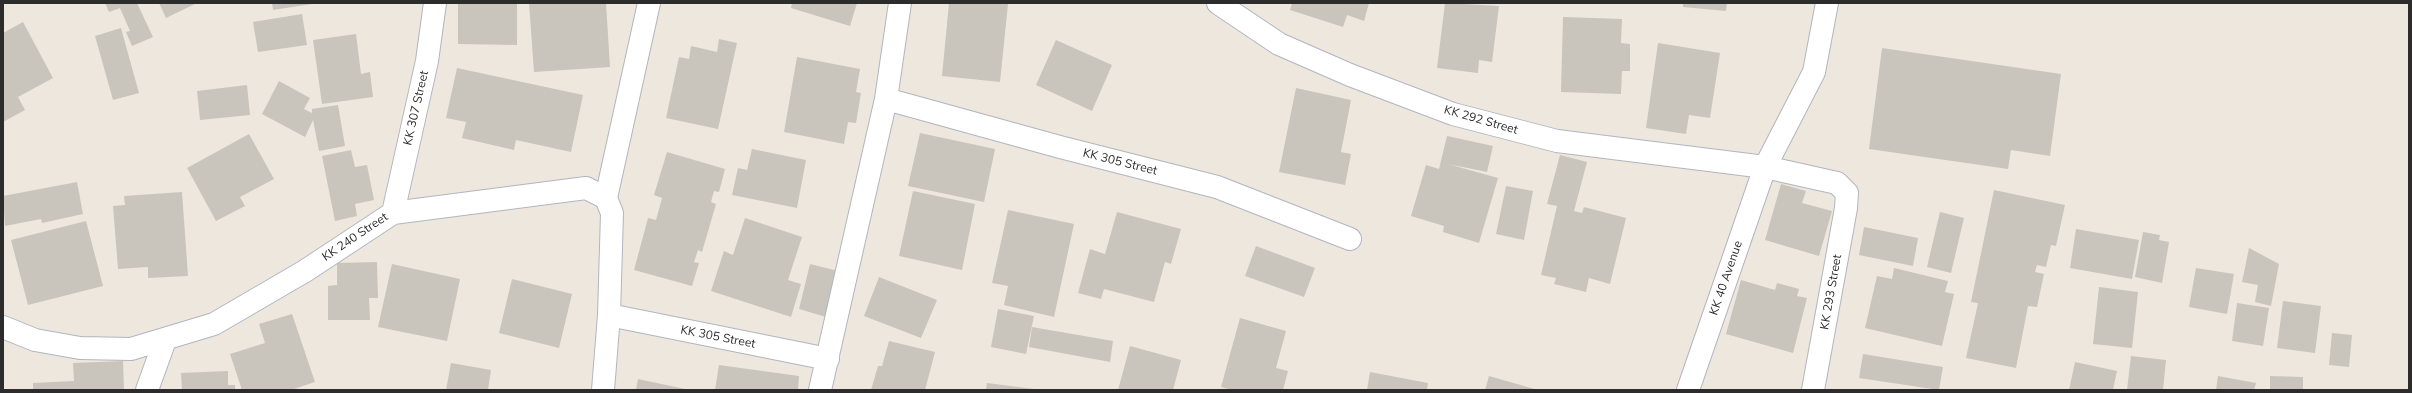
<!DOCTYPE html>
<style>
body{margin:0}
#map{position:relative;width:2412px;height:393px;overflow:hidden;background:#eee7de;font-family:Mulish,sans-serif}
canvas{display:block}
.frame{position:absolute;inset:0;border:4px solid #2c2c2c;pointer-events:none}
</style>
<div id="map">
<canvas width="2412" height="393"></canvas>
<div class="frame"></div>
</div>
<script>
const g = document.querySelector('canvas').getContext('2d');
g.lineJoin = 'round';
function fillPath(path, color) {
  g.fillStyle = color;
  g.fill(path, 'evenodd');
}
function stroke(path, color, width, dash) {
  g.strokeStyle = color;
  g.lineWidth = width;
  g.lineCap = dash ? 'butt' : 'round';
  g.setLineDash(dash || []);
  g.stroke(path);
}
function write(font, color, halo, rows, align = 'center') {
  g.font = font + ' Mulish,sans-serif';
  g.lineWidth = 3;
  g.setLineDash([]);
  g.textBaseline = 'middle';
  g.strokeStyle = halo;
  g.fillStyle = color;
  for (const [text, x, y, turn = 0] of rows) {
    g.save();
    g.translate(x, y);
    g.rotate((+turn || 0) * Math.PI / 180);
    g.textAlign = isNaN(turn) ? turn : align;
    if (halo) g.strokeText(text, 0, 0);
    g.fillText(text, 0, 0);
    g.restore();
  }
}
const building = new Path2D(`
 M105 3H137L153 37 132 46 126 32 130 31 120 8 109 12Z
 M159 3H197L166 18Z
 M272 3H312V4L273 10Z
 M458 3H517V45L458 44Z
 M529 3H606L610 67 534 72Z
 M792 3H857L850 26 791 8Z
 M949 3 1008 4 1000 82 942 76Z
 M1292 3H1369L1364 21 1347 15 1343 27 1290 10Z
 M1445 3 1499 6 1492 62 1479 60 1478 73 1437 68Z
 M1683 3H1727L1726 11 1683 7Z
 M302 14 307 45 258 52 253 22Z
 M1563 17 1622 19 1621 43 1630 44V71H1622L1621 94 1561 92Z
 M23 22 53 78 18 97 25 110 3 122V33Z
 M121 28 139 93 113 100 95 36Z
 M356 34 361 74 370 72 373 97 322 104 313 40Z
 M719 39 737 43 718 129 666 118 679 57 689 59 691 46 717 52Z
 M1056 40 1112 65 1092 111 1036 85Z
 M1658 43 1720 53 1710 118 1689 115 1686 134 1646 128Z
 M1882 48 2061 74 2050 156 2011 150 2008 169 1869 149Z
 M797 57 860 69 856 92 861 93 856 123 848 122 844 144 784 132Z
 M457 68 583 95 571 152 516 140 514 150 462 138 466 122 446 118Z
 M279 81 310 98 304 109 312 113V109L338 105 345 146 319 151 313 120 305 137 262 114Z
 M247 85 250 115 200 120 197 91Z
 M1296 88 1351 100 1341 152 1351 154 1345 185 1279 172Z
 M920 133 995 149 984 202 908 186Z
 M249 134 274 179 240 197 245 206 216 221 187 168Z
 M1447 136 1493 146 1487 172 1448 164 1498 178 1479 243 1443 232 1444 226 1411 216 1426 165 1439 169Z
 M752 149 806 160 797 208 732 195 738 168 747 170Z
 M351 150 355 167 367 165 374 200 355 204 357 216 335 221 322 156Z
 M667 152 725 169 719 192 714 191 711 202 716 204 702 252 698 250 694 262 699 263 692 286 634 270 648 218 656 220 662 198 654 195Z
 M1560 155 1587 162 1574 211 1582 213 1584 207 1626 218 1610 284 1589 278 1586 292 1554 284 1556 278 1541 275 1557 206 1547 204Z
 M77 182 83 214 42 223 41 219 5 226 3 196Z
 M1781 184 1806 191 1802 203 1832 211 1819 256 1765 240Z
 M1506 186 1533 191 1524 240 1496 234Z
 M1994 190 2065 205 2056 246 2051 245 2046 267 2037 265 2035 272 2044 274 2037 307 2028 306 2016 368 1966 358 1978 303 1971 302Z
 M913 191 975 204 962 270 899 256Z
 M182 192 188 276 148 278V267L118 269 113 206 125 205 124 196Z
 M1008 210 1074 224 1054 317 1004 305 1008 286 992 283Z
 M1117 212 1181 229 1171 264 1165 262 1154 302 1104 289 1101 299 1078 293 1090 249 1105 254Z
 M1940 212 1964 218 1951 273 1927 267Z
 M745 218 802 237 788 280 801 284 791 317 711 291 724 251 733 255Z
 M86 221 103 286 28 305 11 240Z
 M1864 227 1918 238 1913 266 1859 255Z
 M2076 229 2139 240 2132 279 2070 268Z
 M2143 232 2160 235 2159 240 2169 242 2162 283 2135 277Z
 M1256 246 1315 268 1304 297 1245 276Z
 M2249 248 2279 264 2271 306 2255 302 2258 285 2242 282Z
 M377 262 378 298H369L370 320H328V286L337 285V263Z
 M392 264 460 279 447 341 378 327Z
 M810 264 838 271 826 317 799 309Z
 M1894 268 1948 281 1945 292 1954 294 1942 346 1865 328 1877 276 1892 279Z
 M2196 268 2234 274 2227 314 2189 307Z
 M879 277 937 300 921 338 864 316Z
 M512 279 572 294 559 348 499 333Z
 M1741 280 1775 290 1777 283 1799 289 1797 296 1807 298 1793 353 1726 334Z
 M2099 287 2138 292 2132 348 2093 344Z
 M2283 301 2321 306 2315 353 2277 348Z
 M2237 303 2269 308 2263 346 2232 341Z
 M998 309 1034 316 1026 354 991 347Z
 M292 314 315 382 291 390H242L230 354 265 343 259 324Z
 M1240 318 1286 331 1276 368 1288 371 1283 390H1232L1221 387Z
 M1032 327 1113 341 1110 362 1029 347Z
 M2332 333 2352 335 2349 367 2329 365Z
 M889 341 935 352 925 390H871L878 366H882Z
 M1130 346 1181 360 1173 390H1118Z
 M1863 354 1943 367 1939 390 1859 378Z
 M2131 356 2166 360 2163 390H2127Z
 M123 361 124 390H33V383L74 381 73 363Z
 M2075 362 2117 371 2113 390H2069Z
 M451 363 491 370 488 390H446Z
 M719 365 799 376 798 390H715Z
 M228 371V385H235V390H182L181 373Z
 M1370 372 1428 383 1427 390H1367Z
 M1489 376 1538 390H1485Z
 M2218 376 2256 383 2254 390H2216Z
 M2270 376 2303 377V390H2270Z
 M638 379 685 389V390H636Z
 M987 383 1034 389V390H986Z`);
const minor = new Path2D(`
 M1218 3 1279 44 1350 75 1453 114 1557 141 1765 167 1837 183 1847 193 1846 208 1813 390
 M886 99 1060 147 1217 187 1350 239
 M606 198 649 3
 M393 213 427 61 435 3
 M609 315 828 359
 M3 327 35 340 80 348 131 349 214 324 305 271 393 213 586 188 606 198 612 213 609 315 603 390
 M147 390 165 340
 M820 390 886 99 900 3
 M1688 390 1765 167 1814 72 1827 3`);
const streetNames = [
 ["KK 307 Street",416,108,-77],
 ["KK 292 Street",1481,120,16],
 ["KK 305 Street",1120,162,14],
 ["KK 240 Street",355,237,-34],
 ["KK 40 Avenue",1726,278,-71],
 ["KK 293 Street",1831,292,-80],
 ["KK 305 Street",718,337,11]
];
fillPath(building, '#c9c5bc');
stroke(minor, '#b2b5c0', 24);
stroke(minor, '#fff', 22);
write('12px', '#2c2c2c', '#fff', streetNames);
</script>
